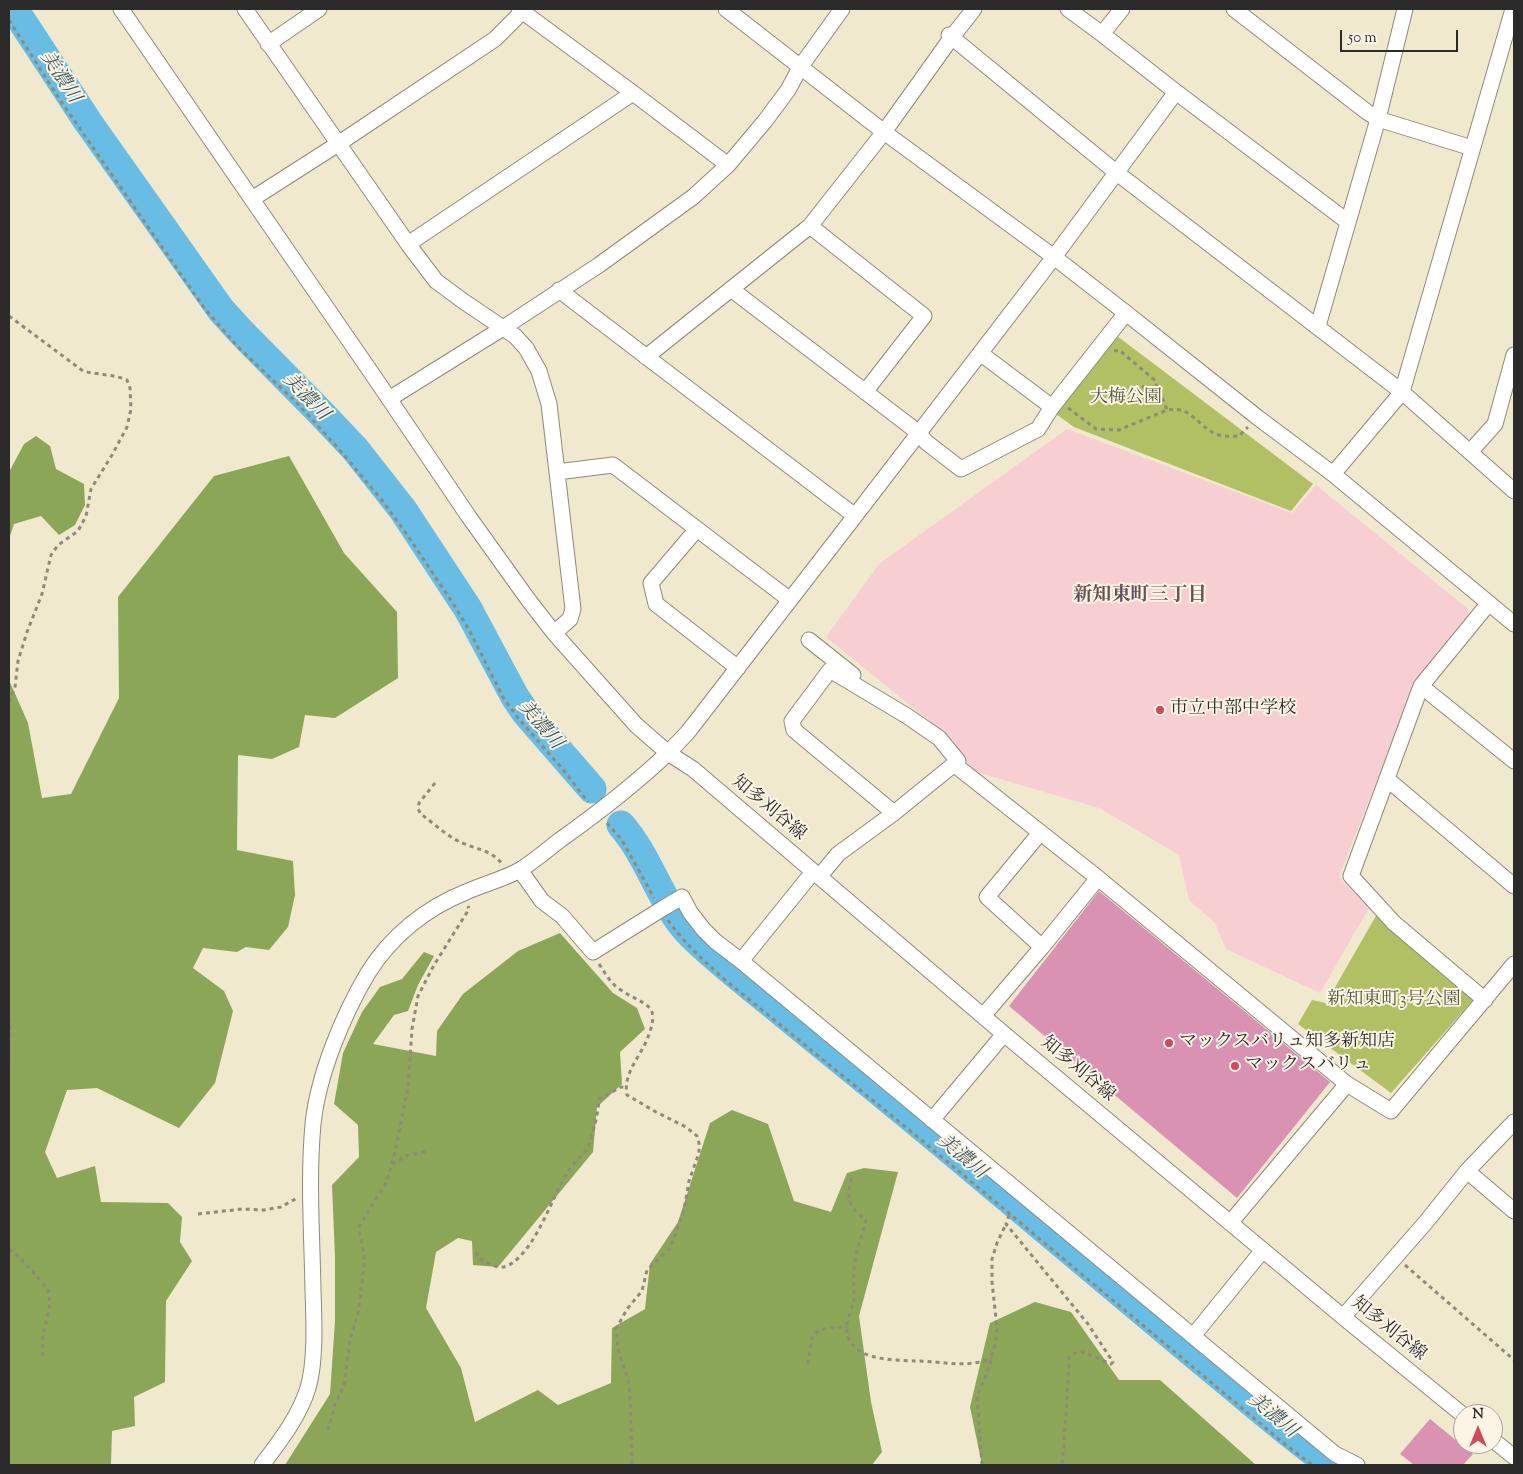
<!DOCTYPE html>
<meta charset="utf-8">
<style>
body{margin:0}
#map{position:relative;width:1523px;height:1474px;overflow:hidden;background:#f0e9cd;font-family:"Sorts Mill Goudy",serif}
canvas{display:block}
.frame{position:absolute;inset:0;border:10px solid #2b2b2b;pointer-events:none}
.north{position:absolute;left:1453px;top:1404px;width:50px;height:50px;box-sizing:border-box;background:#fcf5e5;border:1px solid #a8a49b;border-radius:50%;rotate:0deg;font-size:14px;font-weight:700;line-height:20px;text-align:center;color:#2b2b2b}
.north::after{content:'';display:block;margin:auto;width:18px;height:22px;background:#d1495b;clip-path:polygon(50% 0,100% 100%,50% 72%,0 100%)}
.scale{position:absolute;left:1340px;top:30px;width:118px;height:22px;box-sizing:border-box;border:2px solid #2b2b2b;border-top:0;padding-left:6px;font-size:15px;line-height:18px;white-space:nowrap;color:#2b2b2b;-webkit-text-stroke:4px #fcf5e5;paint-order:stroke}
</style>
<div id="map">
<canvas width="1523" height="1474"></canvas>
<div class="frame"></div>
<div class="north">N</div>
<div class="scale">50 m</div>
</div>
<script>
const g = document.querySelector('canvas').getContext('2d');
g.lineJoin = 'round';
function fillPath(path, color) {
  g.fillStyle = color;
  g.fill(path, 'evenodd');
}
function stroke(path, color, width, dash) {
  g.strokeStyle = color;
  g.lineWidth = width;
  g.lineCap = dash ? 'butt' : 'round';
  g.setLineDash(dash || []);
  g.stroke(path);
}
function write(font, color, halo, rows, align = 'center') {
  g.font = font + ' "Sorts Mill Goudy","Noto Serif JP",serif';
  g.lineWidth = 4;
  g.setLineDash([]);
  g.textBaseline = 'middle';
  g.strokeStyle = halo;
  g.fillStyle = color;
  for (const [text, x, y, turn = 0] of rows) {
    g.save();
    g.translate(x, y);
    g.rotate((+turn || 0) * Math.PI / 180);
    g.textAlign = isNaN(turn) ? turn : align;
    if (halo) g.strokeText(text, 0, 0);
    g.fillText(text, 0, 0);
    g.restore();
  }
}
const built = new Path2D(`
 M1067 429 1292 513 1316 485 1468 609V617L1415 683 1339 877 1369 908 1320 993 1226 949 1215 923 1189 900 1179 855 1099 808 973 771 948 736 826 637 879 564Z`);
const green = new Path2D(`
 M1117 336 1313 484 1291 511 1074 427 1056 414Z
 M1377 914 1480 992 1391 1093 1298 1024 1312 1000 1326 1003Z`);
const forest = new Path2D(`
 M36 436 50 446 56 469 84 484 85 505 75 525 59 535 41 516 14 524 9 539V472L24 444Z
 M289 456 344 553 397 612 398 678 335 718 305 715 299 747 272 759 238 755 237 850 293 861 295 895 288 927 269 950 246 947 237 952 203 948 193 968 224 991 233 1011 215 1083 179 1128 97 1088 67 1090 45 1152 57 1178 95 1166 101 1202 168 1203 182 1217 180 1242 192 1261 166 1301 165 1382 134 1397 135 1426 112 1431 111 1464 115 1465H9V680L28 723 42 798 71 794 119 698 118 597 214 476Z
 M560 933 613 993 637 1008 645 1029 620 1052 622 1084 597 1107 593 1152 498 1267 473 1265 472 1241 458 1238 436 1252 426 1308 461 1368 475 1422 538 1390 558 1405 611 1383 612 1328 645 1309 650 1264 678 1222 710 1123 732 1110 768 1124 794 1201 831 1212 847 1173 864 1168 898 1172 859 1316 871 1402 882 1452 872 1465H285L330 1394 335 1321V1257L332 1185 359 1157 358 1125 334 1104 343 1053 362 1012 380 987 402 979 424 952 434 956 418 985 408 1011 394 1015 373 1044 436 1056 437 1031 463 994 518 951Z
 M1035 1302 1071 1312 1119 1380H1160L1256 1465H982L970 1407 990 1323Z`);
const river = new Path2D(`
 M14 9 88 122 221 310 242 333 319 411 355 449 403 510 468 609 515 697 526 713 592 789
 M621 825C650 858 660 903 691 935 716 960 744 981 772 1004 829 1051 887 1097 944 1145 1030 1217 1116 1290 1203 1362 1245 1396 1286 1433 1331 1465`);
const building = new Path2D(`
 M1099 891 1330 1082 1237 1198 1009 1006Z
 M1430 1419 1473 1454 1463 1465H1414L1400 1454Z`);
const path = new Path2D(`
 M9 20 60 100 205 309 239 348 298 404 339 449 381 499 408 536 454 605 468 628 503 697 518 718 565 772 588 802
 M9 316 83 371C98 375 113 374 127 380L130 388 131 409 127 427 112 455 91 489 86 516 78 531 58 545 51 555 42 594 27 632 18 661 15 687 9 703
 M1114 351 1119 350 1156 381 1157 392
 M1142 386C1159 393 1161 392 1167 410
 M1068 408 1096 429 1119 430 1167 410C1193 405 1197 428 1219 435 1225 437 1233 436 1239 436L1248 427
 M435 783 419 803 418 809 421 814C433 823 446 835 460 842 475 849 492 850 502 864
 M607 823 622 840 654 898
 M668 920C684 943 703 960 724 979L919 1138 1286 1445 1312 1465
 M599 964C605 973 610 982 618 988 646 1008 663 1001 646 1042 638 1059 623 1075 627 1095L656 1112 686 1127 697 1136 699 1143V1153L689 1181 684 1210 673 1241 669 1249 647 1270 642 1291 627 1309 616 1329 618 1350 628 1380 630 1395 632 1465
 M9 1017 10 1022 9 1062
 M392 1164 408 1155 426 1152
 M851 1178C847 1201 848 1206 866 1220 863 1234 857 1247 855 1261 853 1273 854 1287 854 1299 853 1308 848 1316 847 1325 844 1361 892 1360 916 1361 942 1361 968 1369 992 1358
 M198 1214 242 1209 264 1210 281 1207 297 1198
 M1009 1215 1006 1224 1088 1324 1113 1362 1111 1364 1083 1352H1077L1069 1357 1067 1403 1062 1465
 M9 1249 22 1260 48 1289 50 1304 43 1336V1359
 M477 1252V1257C487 1263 498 1271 509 1265 536 1250 552 1197 568 1171 574 1162 585 1155 589 1144 594 1130 598 1114 599 1099L621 1087H625
 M1405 1265 1514 1360
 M808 1364C809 1357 810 1342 813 1336 819 1327 838 1327 847 1327
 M328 1430 335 1404 344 1386 350 1340 358 1313 364 1267V1254L359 1231 360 1225 387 1181 395 1152 408 1087 412 1029 418 996 434 965 469 909 468 906
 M982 1465 977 1396 986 1376 995 1346 997 1328 992 1282V1259L997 1243 1006 1224`);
const minor = new Path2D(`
 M121 9 377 381 469 517 527 598 554 633 636 725 668 753C634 785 598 813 560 840 547 850 534 861 520 870 504 879 484 884 466 892 426 908 391 936 368 973 343 1015 318 1075 313 1124 308 1179 312 1235 313 1290 314 1319 316 1361 308 1388 299 1417 280 1441 262 1465
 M245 9 408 244 436 281 463 301 515 336 526 348 539 371 549 404 573 609 570 619 554 633
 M519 9 633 93 728 165
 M726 9 884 132 1054 257 1126 313 1257 417 1333 474 1514 624
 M1068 9 1102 34
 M1122 9 1102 34 1176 92 1348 222
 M1234 9 1367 112 1378 119 1472 148
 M949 35 1117 173 1402 392 1514 491
 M268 44 319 9
 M1176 92 1054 257 855 516 790 600 688 732 668 753 693 769 1004 1034 1343 1317 1463 1415
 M252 199 338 144 495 39 525 9
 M810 226 924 316 865 392
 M408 244 633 93
 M731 289 919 433 926 442 961 469 1038 429 1052 407 1126 313
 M559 290 855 516
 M1318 326 1378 119 1405 9
 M980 353 1052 407
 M646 357 810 226 884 132 952 37 974 9
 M389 399 503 328 599 265 693 197 728 165 765 121 788 90 801 66 842 9
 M1470 452 1495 424 1514 355
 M557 472 613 465 790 600
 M1333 474 1402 392 1513 9
 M697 529 651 583 656 604 738 668
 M809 640 853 675
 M1421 686 1514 761
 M955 765 1098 878 1347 1084 1391 1111 1514 964
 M1387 779 1514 886
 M1040 833 987 897 1042 947
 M520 870 542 901 562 916 593 952 665 907 682 897 690 912 703 929 715 941 741 961 1335 1454 1357 1465
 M819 877 838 854 894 813 958 761 939 738 907 716 830 670 792 721 794 730 894 813
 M741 961 813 872
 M1485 1000 1394 923 1351 876 1421 686 1489 603
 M983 1016 1042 947 1098 878
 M932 1120 1004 1034
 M1467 1171 1514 1211
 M1230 1223 1347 1084
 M1343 1317 1426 1222 1467 1171 1514 1122
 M1193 1336 1263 1250
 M1493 1440 1514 1457`);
const markers = [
 [1160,710,5,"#d1495b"],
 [1169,1043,5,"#d1495b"],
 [1235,1066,5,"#d1495b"]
];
const parkNames = [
 ["大梅公園",1126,399],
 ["新知東町3号公園",1394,1001]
];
const poiNames = [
 ["市立中部中学校",1170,710],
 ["マックスバリュ知多新知店",1179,1043],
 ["マックスバリュ",1245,1066]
];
const streetNames = [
 ["知多刈谷線",768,809,40],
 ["知多刈谷線",1077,1070,40],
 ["知多刈谷線",1388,1330,39]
];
const waterNames = [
 ["美濃川",59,78,57],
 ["美濃川",305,398,46],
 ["美濃川",539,726,50],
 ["美濃川",961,1158,40],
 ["美濃川",1272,1417,40]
];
const neighbourhoodNames = [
 ["新知東町三丁目",1140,597]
];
fillPath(built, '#f7cfd2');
fillPath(green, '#b1c062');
fillPath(forest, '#8ca658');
stroke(river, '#67bde4', 29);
fillPath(building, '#da92b2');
stroke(minor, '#8e8a7c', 17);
stroke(path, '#8e8a7c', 3, [4, 4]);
stroke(minor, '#fff', 15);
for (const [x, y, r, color] of markers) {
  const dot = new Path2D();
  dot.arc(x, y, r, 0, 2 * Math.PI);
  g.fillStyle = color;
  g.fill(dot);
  stroke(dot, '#fcf5e5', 2);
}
write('18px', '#53583c', '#fcf5e5', parkNames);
write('18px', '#2b2b2b', '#fcf5e5', poiNames, 'left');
write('18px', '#2b2b2b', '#fcf5e5', streetNames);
write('italic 19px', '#3d5762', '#fcf5e5', waterNames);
write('bold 19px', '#684f5a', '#fcf5e5', neighbourhoodNames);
</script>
